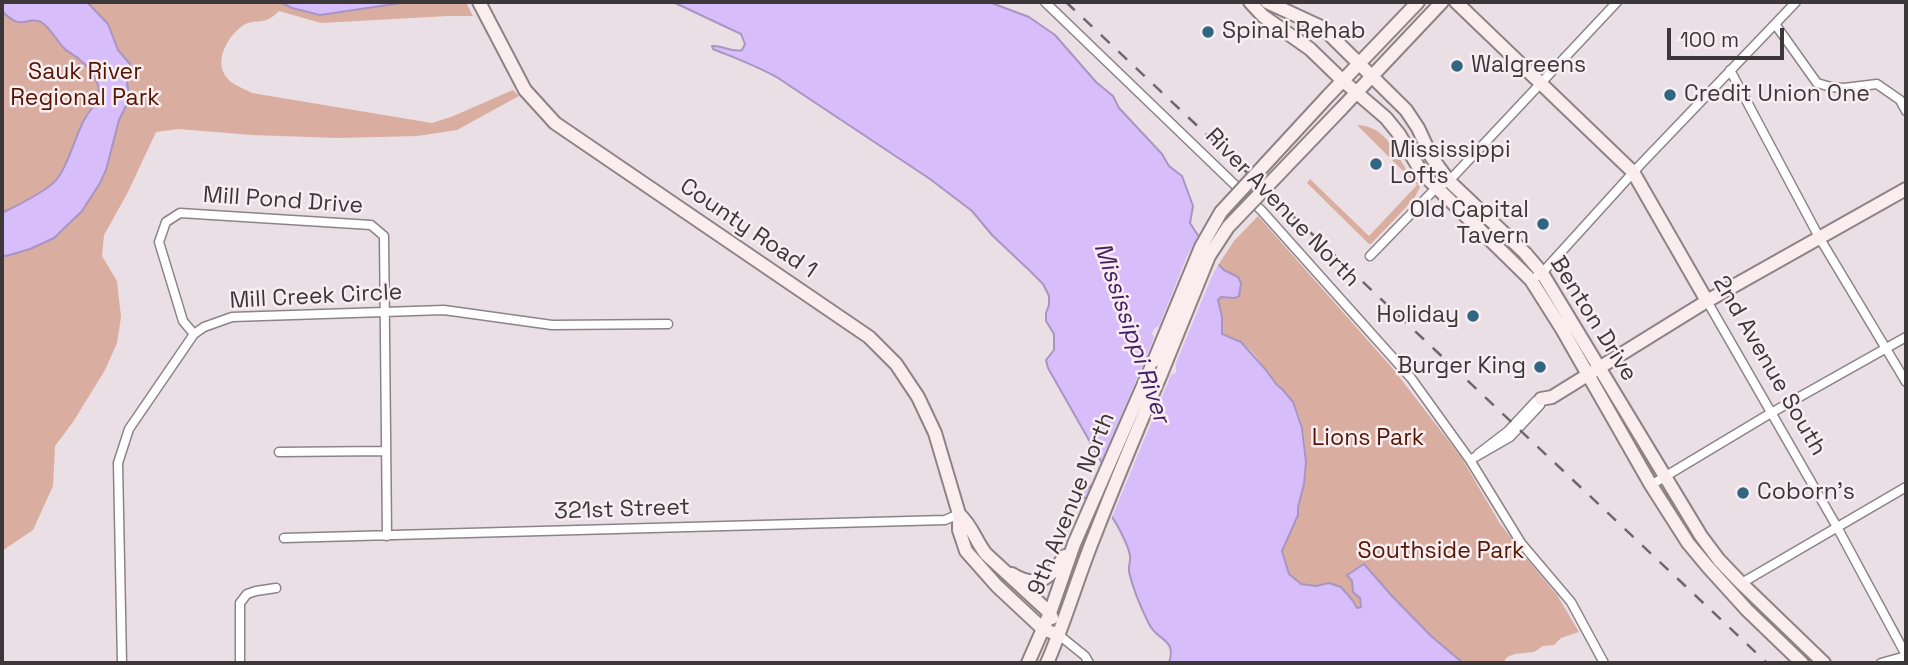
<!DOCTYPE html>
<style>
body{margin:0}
#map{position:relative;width:1908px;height:665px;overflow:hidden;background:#eadfe4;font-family:"Space Grotesk",sans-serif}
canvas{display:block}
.frame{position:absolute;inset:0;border:4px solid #3c3739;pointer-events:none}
.scale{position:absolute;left:1667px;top:28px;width:117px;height:32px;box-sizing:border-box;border:4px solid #3c3739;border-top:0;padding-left:9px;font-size:21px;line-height:24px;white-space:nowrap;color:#3c3739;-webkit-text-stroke:5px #f8edf1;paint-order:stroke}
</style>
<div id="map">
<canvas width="1908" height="665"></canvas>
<div class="frame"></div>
<div class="scale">100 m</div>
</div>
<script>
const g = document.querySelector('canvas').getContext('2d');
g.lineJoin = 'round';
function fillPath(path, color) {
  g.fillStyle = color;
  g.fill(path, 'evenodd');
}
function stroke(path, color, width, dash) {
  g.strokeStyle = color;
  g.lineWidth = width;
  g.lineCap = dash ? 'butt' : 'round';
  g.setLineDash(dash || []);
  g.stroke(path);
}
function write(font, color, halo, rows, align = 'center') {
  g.font = font + ' "Space Grotesk",sans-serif';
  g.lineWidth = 5;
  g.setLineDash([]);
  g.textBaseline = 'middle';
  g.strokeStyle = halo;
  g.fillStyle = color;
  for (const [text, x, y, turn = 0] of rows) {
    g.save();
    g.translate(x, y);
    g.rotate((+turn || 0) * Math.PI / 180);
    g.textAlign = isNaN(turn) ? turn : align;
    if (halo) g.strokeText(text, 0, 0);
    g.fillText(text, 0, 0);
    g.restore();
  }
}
const green = new Path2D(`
 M2 2H466L473 16H448L321 23 279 11C263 27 256 18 244 25 228 35 212 62 228 79 233 85 245 89 252 93L432 123 451 117 513 90 519 96 457 130 417 136 338 138 252 135 178 129 156 132 127 194 104 235 102 256 117 281 121 317 117 343 105 370 73 422 55 446 53 486 33 530 2 551Z
 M1357 125C1384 126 1393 148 1406 169 1410 175 1417 180 1420 187L1414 199 1371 244H1369L1307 183 1310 179 1369 236 1417 185Z
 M1258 216 1394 370 1461 457 1499 522 1522 553 1557 595 1579 632 1561 638 1554 645 1543 646 1534 652 1515 654 1507 657 1503 663H1463L1431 636 1392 596 1364 565 1349 572 1348 578 1352 581 1353 592 1360 598 1361 607 1357 608C1353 599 1340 584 1330 583 1324 583 1320 585 1314 586 1301 587 1290 578 1286 566 1278 545 1289 535 1297 517 1299 512 1298 506 1299 501 1307 469 1310 433 1293 403 1287 393 1278 388 1272 379 1264 367 1254 351 1241 342 1236 338 1228 337 1222 334V317L1218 300 1221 297 1225 271 1218 265 1234 241Z`);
const water = new Path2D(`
 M2 2H87L108 24 118 50 130 64 131 72 127 83 129 95 128 102 119 120 106 170 100 183 82 211 54 238 30 249 6 256H2V213C16 206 48 191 57 179 73 159 78 116 98 103 103 87 93 70 80 60 75 55 68 53 63 47 56 40 50 27 41 22 27 15 23 33 2 11Z
 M280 2H408L320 15 292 8Z
 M673 2H989L1029 17 1055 35 1096 82 1113 96 1119 108 1162 154 1169 166 1182 176 1193 206 1190 223 1214 260 1224 270 1238 277 1241 283 1239 296 1235 298 1221 297 1218 300 1222 317V334L1241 342 1266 370 1276 384 1283 390 1293 402 1302 428 1306 462 1304 484 1298 507V515L1282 551 1289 574 1301 584 1316 586 1329 583 1341 587 1353 601 1357 608 1361 607 1360 598 1353 592 1352 581 1347 575 1364 564 1392 596 1431 636 1463 663H1169C1177 638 1158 642 1149 624 1141 608 1133 589 1129 572 1128 566 1131 561 1130 556 1129 547 1117 523 1111 516 1102 506 1091 501 1079 495L1092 485 1102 463 1048 368 1046 360 1054 350V334L1046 321V313L1049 305V296L1043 284 1030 271 992 235 972 211 930 179 778 78C757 66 735 58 713 49L712 46C722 45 732 53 742 50L745 44 741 34Z`);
const pier = new Path2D(`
 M1200 232 1220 262 1213 274 1176 363V373L1171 375 1110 522 1099 509 1086 503 1096 475 1154 338 1152 333 1154 329 1159 326 1187 256Z`);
const street = new Path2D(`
 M1045 2 1262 211 1411 378 1470 460 1521 543 1571 602 1604 663
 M1775 24 1817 83 1831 87 1844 88 1877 84 1900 100 1906 111
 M1730 70 1819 237 1906 382
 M1370 256 1436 188 1449 181 1617 2
 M1531 280 1542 273 1640 165 1796 2
 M1707 301 1837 527 1906 655
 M194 334 183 321 159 242 166 222 180 213 371 225 384 236 387 536
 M279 452 385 451
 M1478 454 1508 431 1536 401 1541 399
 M1470 460 1510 437 1540 405 1541 399
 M1651 485 1771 413 1906 337
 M284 538 945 520 959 514
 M1740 584 1906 487
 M1059 635 1085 656 1089 663
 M122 663 118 463 129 429 194 334 204 327 232 317 444 310 552 325 668 324
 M240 663V603L247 594 256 591 276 588
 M1881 663 1906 656`);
const secondary = new Path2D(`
 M479 2 525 90 555 123 869 337 896 364 918 397 935 433 959 514V530L966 551 997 586 1043 629 1059 635
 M1250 2 1263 16 1310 49 1342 80 1386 118 1399 134 1422 173 1531 280 1562 329 1651 485 1688 543 1708 567 1747 610 1802 663
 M1267 2 1319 26 1327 32 1406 110 1418 128 1432 158 1449 181 1525 253 1542 273 1701 536 1719 560 1741 583 1824 663
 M1456 2 1633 172 1707 301
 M1328 96 1418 2
 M1341 109 1442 2
 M1541 399 1552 397 1707 301 1906 189
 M959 514C973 527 975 540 986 554L1050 613 1052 618
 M1012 574C1038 590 1050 578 1065 556
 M1028 663 1050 613 1074 544 1154 361
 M1047 663C1065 622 1077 579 1094 537 1115 483 1138 428 1161 374`);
const rail = new Path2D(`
 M1066 2 1767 663`);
const secondaryBridge = new Path2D(`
 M1154 361 1201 247 1221 212 1328 96
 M1161 374 1209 256 1228 227 1341 109`);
const markers = [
 [1208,32,7,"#316682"],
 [1457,66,7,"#316682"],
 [1670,95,7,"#316682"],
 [1376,164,7,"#316682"],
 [1543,224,7,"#316682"],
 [1473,316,7,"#316682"],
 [1540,367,7,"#316682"],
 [1743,493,7,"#316682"]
];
const poiNames = [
 ["Spinal Rehab",1222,32],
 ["Walgreens",1471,66],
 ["Credit Union One",1684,95],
 ["Mississippi",1390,151],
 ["Lofts",1390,177],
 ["Old Capital",1529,211,"right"],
 ["Tavern",1529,237,"right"],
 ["Holiday",1459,316,"right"],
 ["Burger King",1526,367,"right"],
 ["Coborn's",1757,493]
];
const parkNames = [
 ["Sauk River",85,73],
 ["Regional Park",85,99],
 ["Lions Park",1368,439],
 ["Southside Park",1441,552]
];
const streetNames = [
 ["Mill Pond Drive",283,201,4],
 ["River Avenue North",1282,208,46],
 ["County Road 1",748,229,34],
 ["Mill Creek Circle",316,297,-3],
 ["Benton Drive",1593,319,58],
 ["2nd Avenue South",1769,366,60],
 ["9th Avenue North",1072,504,-68],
 ["321st Street",622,510,-2]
];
const waterNames = [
 ["Mississippi River",1131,333,71]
];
fillPath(green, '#d9aea1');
fillPath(water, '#d8bdfb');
stroke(water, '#a995c1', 2);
fillPath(pier, '#eadfe4');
stroke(street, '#8d8387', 11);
stroke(secondary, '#8d8387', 16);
stroke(street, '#fff', 8);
stroke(secondary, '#fbedee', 12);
stroke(rail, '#6e676a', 2.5, [12, 12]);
stroke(secondaryBridge, '#8d8387', 16, []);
stroke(secondaryBridge, '#fbedee', 12);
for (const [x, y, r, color] of markers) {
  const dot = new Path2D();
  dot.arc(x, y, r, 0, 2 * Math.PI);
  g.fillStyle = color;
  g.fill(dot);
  stroke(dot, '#f8edf1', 2.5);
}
write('23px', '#3c3739', '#f8edf1', poiNames, 'left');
write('23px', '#541601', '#f8edf1', parkNames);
write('23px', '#3c3739', '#f8edf1', streetNames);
write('italic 24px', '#431f65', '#f8edf1', waterNames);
</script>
